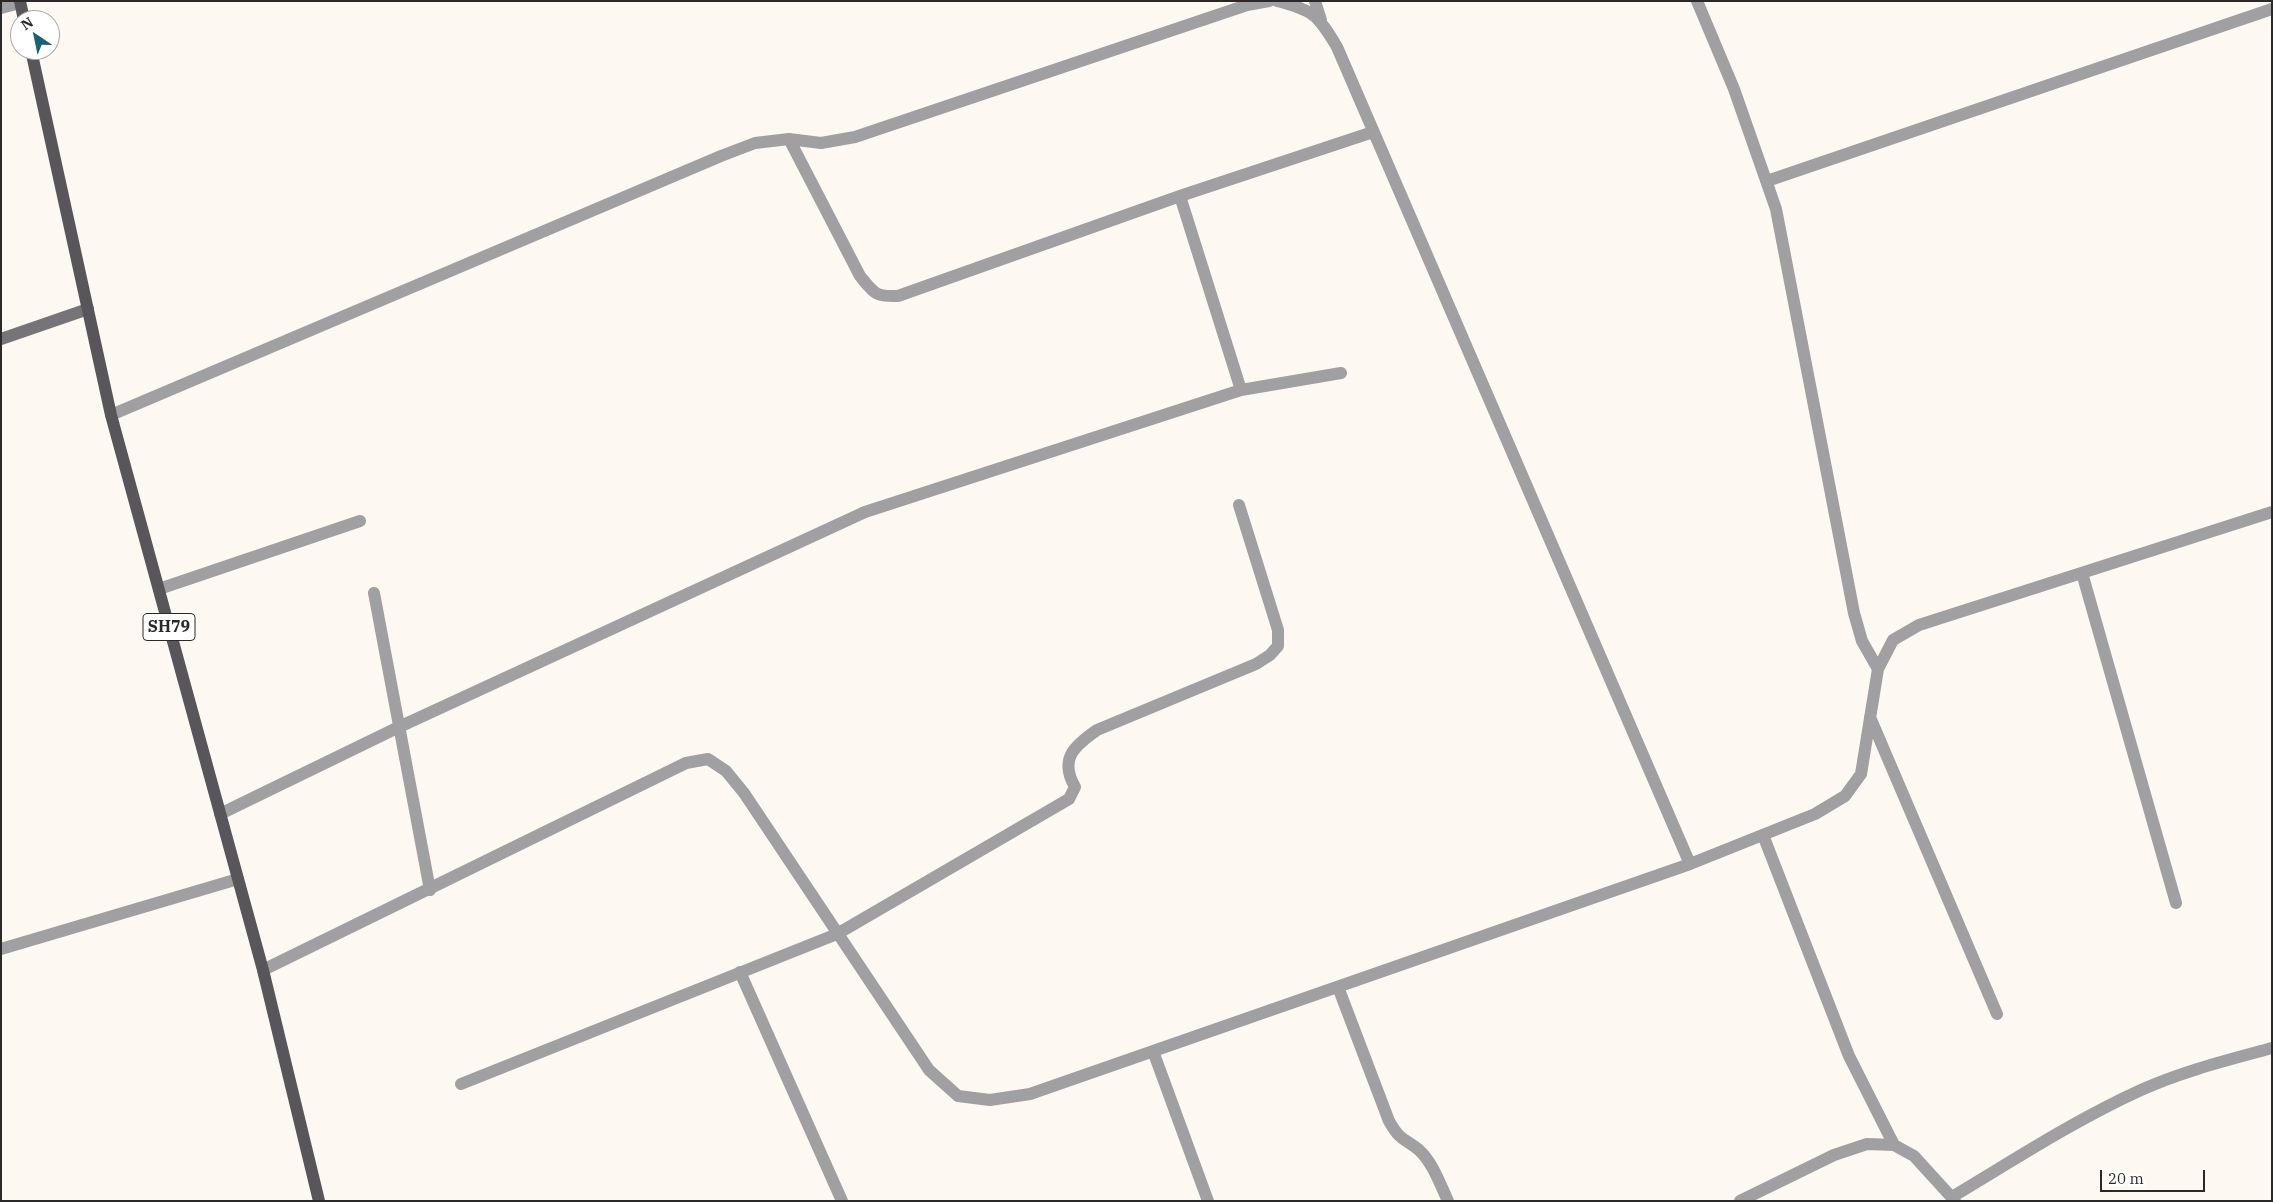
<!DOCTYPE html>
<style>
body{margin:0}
#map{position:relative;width:2273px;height:1202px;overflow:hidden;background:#fdf8f2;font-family:"IBM Plex Serif",serif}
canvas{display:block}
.frame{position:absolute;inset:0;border:2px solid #2b2927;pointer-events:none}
.north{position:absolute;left:10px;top:10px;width:50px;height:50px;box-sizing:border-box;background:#fff;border:1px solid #aaa9a9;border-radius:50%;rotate:326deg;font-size:14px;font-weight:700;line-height:20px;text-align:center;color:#2b2927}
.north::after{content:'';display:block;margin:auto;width:18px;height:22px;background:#18636f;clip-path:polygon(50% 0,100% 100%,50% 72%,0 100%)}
.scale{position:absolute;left:2100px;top:1170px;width:105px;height:22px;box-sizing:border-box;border:2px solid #2b2927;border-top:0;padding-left:6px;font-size:15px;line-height:18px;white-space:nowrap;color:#2b2927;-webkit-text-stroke:4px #fff;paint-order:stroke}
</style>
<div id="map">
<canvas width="2273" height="1202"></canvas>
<div class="frame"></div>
<div class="north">N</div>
<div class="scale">20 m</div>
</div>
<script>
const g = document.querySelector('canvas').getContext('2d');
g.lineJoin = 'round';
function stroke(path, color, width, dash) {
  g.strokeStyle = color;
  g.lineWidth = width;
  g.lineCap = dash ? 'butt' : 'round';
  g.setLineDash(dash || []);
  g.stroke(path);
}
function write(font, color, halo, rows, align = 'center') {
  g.font = font + ' "IBM Plex Serif",serif';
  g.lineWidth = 4.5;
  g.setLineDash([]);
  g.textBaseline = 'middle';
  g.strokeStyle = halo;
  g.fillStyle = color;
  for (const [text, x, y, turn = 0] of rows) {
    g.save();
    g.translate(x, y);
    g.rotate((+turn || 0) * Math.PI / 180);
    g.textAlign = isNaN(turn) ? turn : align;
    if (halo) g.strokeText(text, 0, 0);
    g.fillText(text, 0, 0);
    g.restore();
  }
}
const service = new Path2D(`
 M1 8 20 3
 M1 949 238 879`);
const minor = new Path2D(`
 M1277 1C1313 10 1318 15 1337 47L1690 864
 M1315 1 1321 20
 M1697 1 1734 89 1776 209 1854 613 1862 641 1878 669
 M789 139 860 276C874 293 875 297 898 296L1180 196 1373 132
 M1767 181 2272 9
 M1180 196 1241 390
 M111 415 721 156 755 143 789 139 821 143 855 137 1247 5 1269 1
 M2082 573 2176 903
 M159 589 360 521
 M374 593 430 890
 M1870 717 1997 1014
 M220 814 399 727 865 512 1241 390 1341 373
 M1763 835 1849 1056 1894 1145
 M263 970 686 763 708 759 726 771 744 793 929 1070 958 1096 990 1100 1030 1094 1690 864 1815 814 1845 796 1861 774 1878 669 1893 640 1919 625 2272 512
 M740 972 842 1201
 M1338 987 1389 1121C1401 1142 1403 1137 1419 1150 1433 1163 1440 1184 1448 1201
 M1153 1051 1208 1201
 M461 1084 837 934 1069 799 1075 787C1059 759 1074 746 1097 730L1256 664 1270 655 1278 646V630L1239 505
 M1952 1197C2014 1160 2075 1120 2141 1090 2183 1071 2228 1060 2272 1048
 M1740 1201 1834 1155 1867 1144 1894 1145 1914 1156 1955 1201`);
const secondary = new Path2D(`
 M1 339 88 309`);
const primary = new Path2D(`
 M20 1 24 20
 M31 50 111 415 263 970 319 1201`);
const shields = [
 [169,627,52]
];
const shieldNames = [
 ["SH79",169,627]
];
stroke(service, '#a09fa2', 12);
stroke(minor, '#a09fa2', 12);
stroke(secondary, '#767478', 12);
stroke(primary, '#59565b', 12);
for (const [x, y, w] of shields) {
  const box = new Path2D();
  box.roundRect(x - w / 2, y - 13.5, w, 27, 4);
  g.fillStyle = '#fff';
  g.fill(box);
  stroke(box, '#2b2927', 1);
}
write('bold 16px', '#2b2927', null, shieldNames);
</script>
